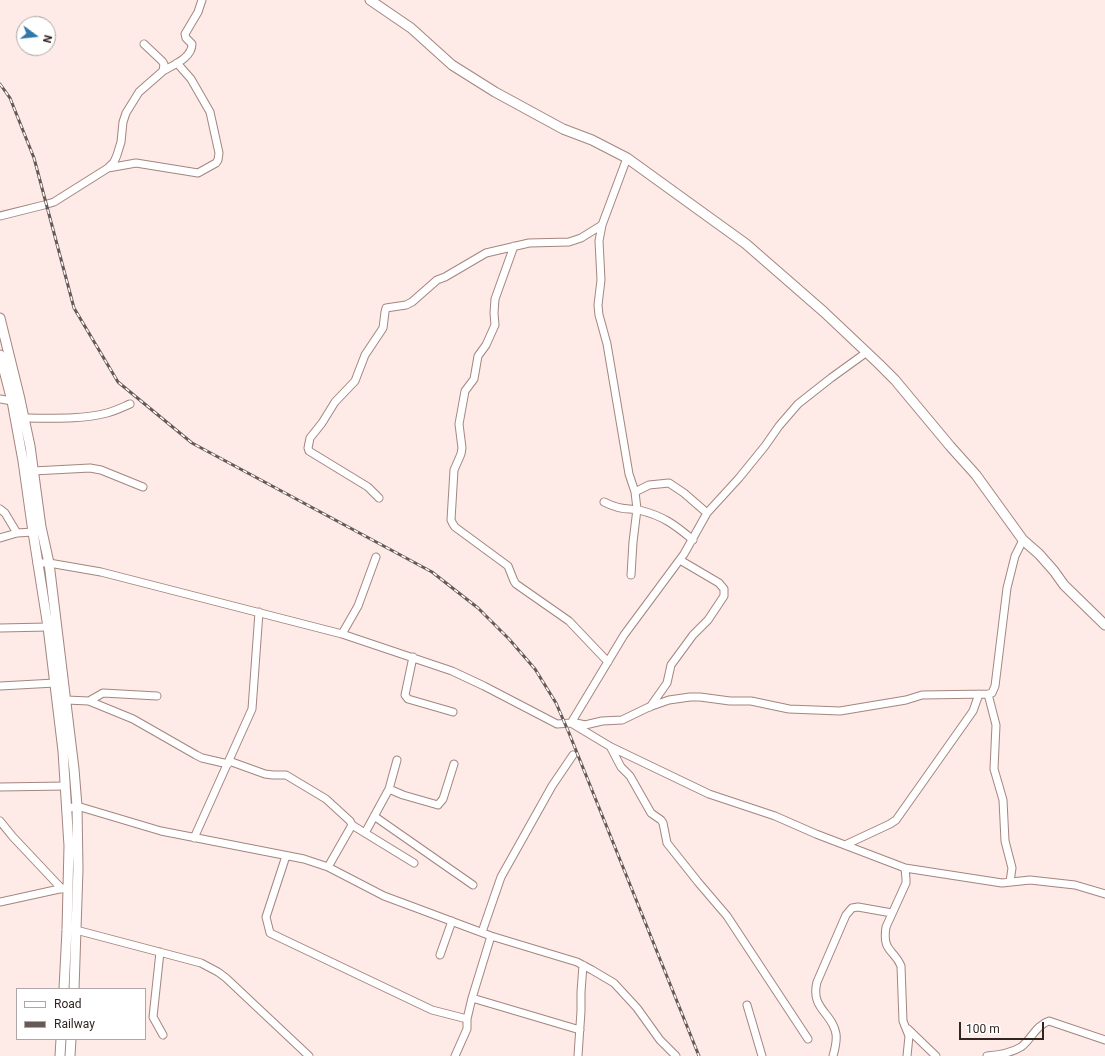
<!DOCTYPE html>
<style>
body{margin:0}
#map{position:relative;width:1105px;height:1056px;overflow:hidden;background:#feeae6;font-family:Roboto,sans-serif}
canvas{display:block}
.legend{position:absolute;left:16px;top:988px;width:130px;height:52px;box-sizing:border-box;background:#fff;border:1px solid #ada8a7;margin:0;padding:5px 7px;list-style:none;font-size:12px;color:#312522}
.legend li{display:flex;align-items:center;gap:8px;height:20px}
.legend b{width:20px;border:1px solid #ada8a7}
.north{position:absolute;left:16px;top:16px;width:40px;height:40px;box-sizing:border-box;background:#fff;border:1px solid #ada8a7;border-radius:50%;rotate:105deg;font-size:11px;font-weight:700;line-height:16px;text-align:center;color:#312522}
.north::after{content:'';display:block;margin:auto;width:14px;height:18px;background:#3077ac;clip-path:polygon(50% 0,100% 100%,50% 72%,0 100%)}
.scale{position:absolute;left:959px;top:1022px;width:85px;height:18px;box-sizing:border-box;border:2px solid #312522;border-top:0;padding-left:5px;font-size:12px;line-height:14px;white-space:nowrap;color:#312522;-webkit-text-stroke:3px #fff;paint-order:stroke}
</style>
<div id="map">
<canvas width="1105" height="1056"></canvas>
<ul class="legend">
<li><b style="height:5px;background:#fff"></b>Road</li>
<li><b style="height:5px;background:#675956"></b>Railway</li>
</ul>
<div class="north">N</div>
<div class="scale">100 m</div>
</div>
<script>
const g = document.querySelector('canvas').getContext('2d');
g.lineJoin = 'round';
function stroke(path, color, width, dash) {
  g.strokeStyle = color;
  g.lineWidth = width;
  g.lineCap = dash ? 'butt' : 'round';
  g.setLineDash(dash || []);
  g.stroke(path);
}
const street = new Path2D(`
 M163 71C173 65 192 58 192 44L186 38 185 34 198 12 202 0
 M627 158 602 225 599 241 601 280 598 305 599 315 607 344 629 474 635 492 637 509 633 542 631 575
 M108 168 136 163 198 173 216 163 218 160 219 153 210 112 191 79 177 63
 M0 216 44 205 54 202 108 168 114 162 117 155 121 142 123 122 126 113 139 92 163 71 164 64 162 61 144 44
 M514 246 495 299 494 313 495 325 486 345 478 356 474 379 465 391 459 424 462 448 461 454 454 470 451 520 453 524 455 527 508 566 514 581 516 584 569 621 608 662
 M0 399 12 401
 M25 418C51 418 80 420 107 413 115 411 123 407 130 404
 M33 471 90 468 101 470 143 487
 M635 492 649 485 669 483 684 493 707 513
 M379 498 368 487 309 451 308 448 310 438 322 423 335 402 355 381 365 355 383 328 385 312 386 308 406 305 412 302 437 280 445 277 486 253 529 243 569 242 581 238 602 225
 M604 502C612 506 620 509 630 509 633 510 636 509 639 510 663 516 674 524 693 540
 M0 509 5 513 17 533
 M0 538 17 533 33 532
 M37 563H49L101 572 342 634 452 671 484 686 557 724 571 723 611 747 709 794 775 816 816 834 905 868 1002 883 1030 880 1075 885 1105 894
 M0 628 48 627
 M342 634 358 606 376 557
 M413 657 405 695 408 699 453 712
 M0 686 55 683
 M988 694 996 725 994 769 1003 800 1005 841 1012 868 1010 882
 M66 700 89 701 133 719 196 755 202 758 228 764
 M89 701 103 693 157 696
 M650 707 667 683 671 665 693 635 708 620 724 596V589L719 583 680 560
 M571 723 624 635 684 554 707 513 739 478 765 446 779 426 798 404 831 378 867 352
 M576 723 585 725 602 721 622 720 649 707 669 700 690 697H700L730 701H751L789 709 840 711 906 700 922 695 988 694 992 693 995 686 1007 588 1015 556 1023 540
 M611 748 621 767 630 776 651 813 661 820 663 823 667 843 698 882 727 916 808 1039
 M229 761 265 774 273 775H286L326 799 350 821 352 825 414 863
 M0 787 65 786
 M389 789 403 795 438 805 443 799 454 764
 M66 809 77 806 161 831 304 859 328 867 384 896 427 912 491 936 577 962 592 970 614 983 637 1008 660 1040 676 1056
 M374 816 473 885
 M0 821 13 837 62 889
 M365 833 389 789 397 760
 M194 838 252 709 259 612
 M845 845 890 824 896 820 973 711 979 694
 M286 856 266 917 270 933 432 1010 467 1019
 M328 867 352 825
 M905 868 906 879V883L886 927C882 952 894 949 901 966L903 1021 909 1036 907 1056
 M0 902 64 888
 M76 930 201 963 218 972 226 978 309 1056
 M482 932 501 877 552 786 573 755
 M160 952 153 1017 163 1035
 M440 955 452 921
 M472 998 580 1030
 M747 1005 762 1056
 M908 1029 936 1056
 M455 1056 467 1029V1019L472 998 491 936
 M578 1056 581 1011V992L583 965
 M833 1056C835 1049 837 1041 836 1034 833 1013 810 1009 817 982L846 915 852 908 858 907 892 913
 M987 1056C999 1055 1011 1053 1021 1047 1031 1040 1036 1025 1049 1021L1105 1040`);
const secondary = new Path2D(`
 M370 0 411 28 452 65 495 92 563 129 592 140 627 158 746 244 824 312 879 364 895 380 950 446 976 475 1023 540 1039 554 1054 571 1064 585 1105 625
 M0 318 19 395 30 446 41 527 49 563 74 769 77 806 78 869 74 989
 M0 355 12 401 23 461 33 532 48 627 63 751 69 846 67 930 64 989
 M60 1056 61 1039
 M70 1056 71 1039`);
const rail = new Path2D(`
 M0 84 10 98 34 158 74 308 118 382 192 443 432 572 478 608 509 639 535 669 556 703 569 733 699 1056`);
stroke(street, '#a3867f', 9);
stroke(secondary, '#a3867f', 11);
stroke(street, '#fff', 7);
stroke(secondary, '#fff', 9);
stroke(rail, '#675956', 3);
stroke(rail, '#fff', 1.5, [4.5]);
</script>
